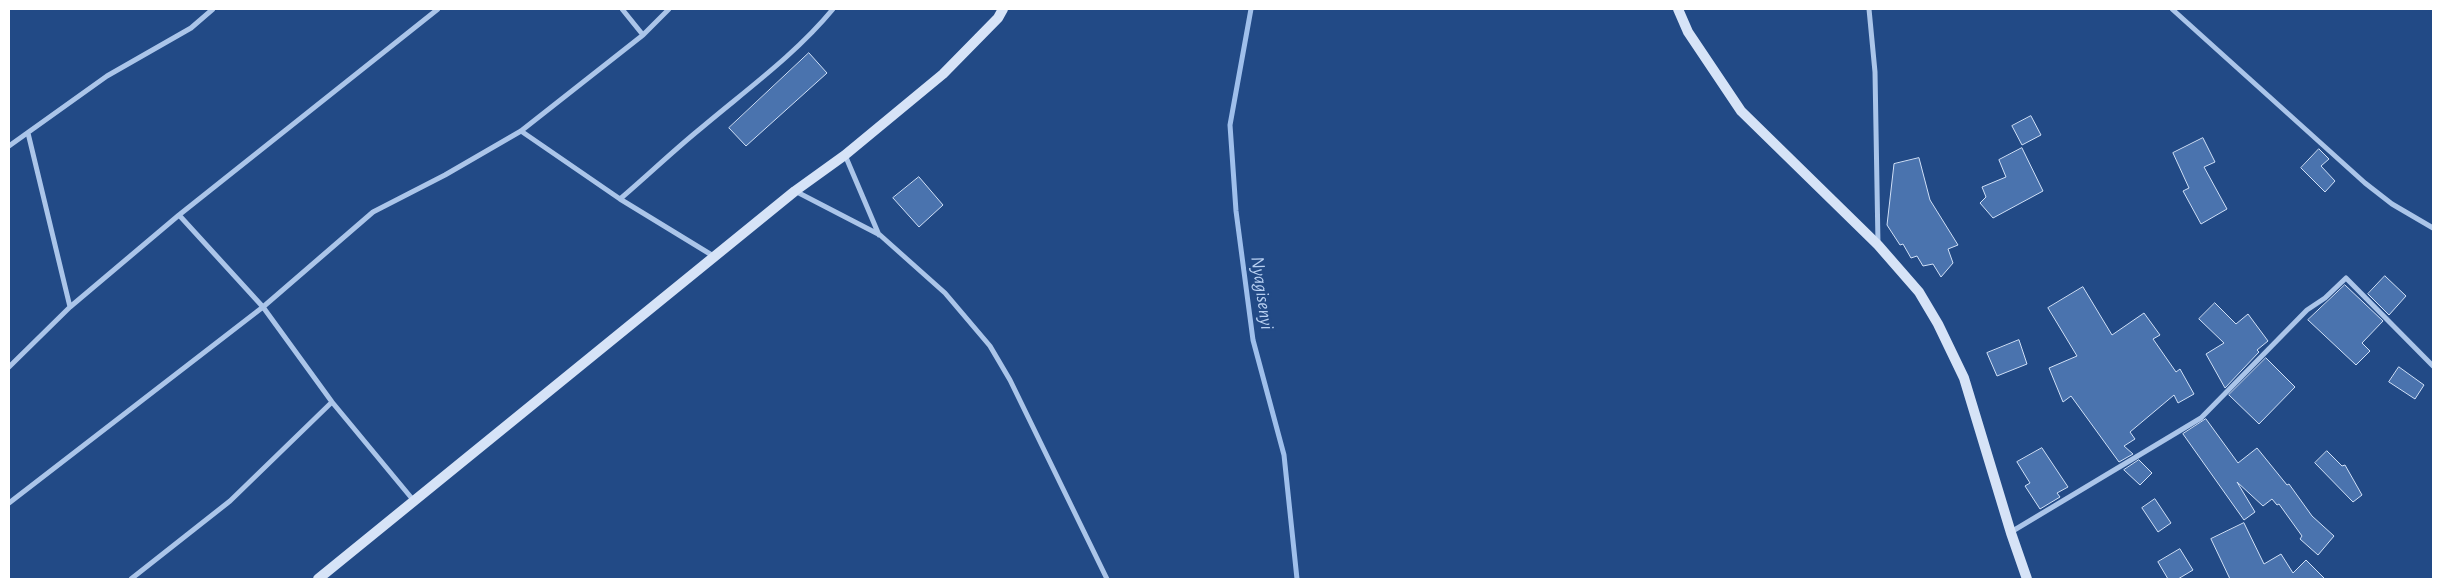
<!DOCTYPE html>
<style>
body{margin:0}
#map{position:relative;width:2442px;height:588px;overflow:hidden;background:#224a86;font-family:"Alegreya Sans",sans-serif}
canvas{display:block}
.frame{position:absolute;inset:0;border:10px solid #fff;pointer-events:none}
</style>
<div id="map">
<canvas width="2442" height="588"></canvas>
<div class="frame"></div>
</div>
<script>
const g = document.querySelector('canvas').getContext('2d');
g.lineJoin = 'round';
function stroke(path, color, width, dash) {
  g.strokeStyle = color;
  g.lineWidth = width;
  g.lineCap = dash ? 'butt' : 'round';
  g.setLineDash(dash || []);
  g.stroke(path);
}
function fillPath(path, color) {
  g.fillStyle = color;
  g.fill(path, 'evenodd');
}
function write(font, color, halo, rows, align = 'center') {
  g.font = font + ' "Alegreya Sans",sans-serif';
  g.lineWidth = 5;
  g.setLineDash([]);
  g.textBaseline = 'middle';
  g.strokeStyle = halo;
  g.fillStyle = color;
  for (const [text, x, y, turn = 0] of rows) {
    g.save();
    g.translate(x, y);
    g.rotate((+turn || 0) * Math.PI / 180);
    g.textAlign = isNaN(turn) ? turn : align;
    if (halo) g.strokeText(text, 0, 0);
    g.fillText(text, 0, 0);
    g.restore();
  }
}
const stream = new Path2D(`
 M1251 9 1230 125 1236 211 1253 340 1284 455 1297 579`);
const building = new Path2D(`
 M809 53 827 73 746 146 729 128Z
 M2031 116 2041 135 2022 145 2012 126Z
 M2203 138 2215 162 2204 167 2227 209 2201 224 2183 191 2189 188 2173 153Z
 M2022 148 2043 191 1993 218 1980 203 1986 197 1982 187 2006 177 1999 160Z
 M2319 149 2329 159 2321 166 2335 181 2325 192 2301 168Z
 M1919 158 1930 200 1958 245 1948 249 1953 263 1941 277 1933 264 1923 266 1917 256 1911 258 1903 244 1900 245 1887 225 1894 164Z
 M919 177 943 205 919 227 893 198Z
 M2385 276 2406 296 2389 315 2368 294Z
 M2345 285 2383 321 2362 343 2370 351 2356 365 2308 320Z
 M2083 287 2112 335 2144 313 2160 335 2153 339 2176 372 2180 369 2194 394 2178 403 2174 395 2130 432 2135 439 2124 446 2133 454 2119 462 2071 396 2063 402 2049 368 2077 356 2048 308Z
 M2215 303 2236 324 2248 314 2268 341 2257 350 2259 352 2225 388 2206 354 2224 343 2199 319Z
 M2019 340 2027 364 1997 376 1987 353Z
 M2266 358 2295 387 2259 424 2229 395Z
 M2399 367 2424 385 2415 399 2389 382Z
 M2206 419 2238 463 2257 448 2287 485 2289 484 2312 516 2334 536 2318 555 2300 539 2302 536 2279 504 2277 505 2272 499 2263 506 2237 482 2255 512 2244 520 2183 434Z
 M2042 448 2068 487 2057 493 2060 497 2040 509 2025 486 2030 483 2017 462Z
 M2327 451 2342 466 2345 465 2362 495 2353 502 2315 463Z
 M2139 460 2152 473 2140 485 2124 470Z
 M2155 499 2171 523 2158 532 2142 508Z
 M2244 523 2264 564 2281 554 2293 573 2306 560 2325 579H2230L2211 539Z
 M2180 549 2193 570 2178 579H2168L2158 562Z`);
const minor = new Path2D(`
 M622 9 643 35
 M1869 9 1875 72 1878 244
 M2172 9 2365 183 2392 204 2433 228
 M521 131 620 199 715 257
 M28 133 70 307
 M9 146 107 76 191 28 213 9
 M845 155 879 235
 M795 191 880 235 945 293 990 346 1010 380 1107 579
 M620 199C647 176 673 151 700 129 746 90 795 55 833 9
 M179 215 263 307 332 402 414 501
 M9 367 70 307 179 215 438 9
 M9 503 263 307 373 212 445 175 521 131 643 35 669 9
 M2011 532 2201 418 2307 310 2325 298 2346 278 2433 366
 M131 579 230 501 332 402`);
const secondary = new Path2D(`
 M1678 9 1688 32 1741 111 1878 245 1919 292 1938 324 1964 378 2011 533 2027 579
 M318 579 795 191 845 155 943 74 998 18 1003 9`);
const waterNames = [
 ["Nyagisenyi",1262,293,82]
];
stroke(stream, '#9fbfeb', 5);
fillPath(building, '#4a73ae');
stroke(building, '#d0e0f7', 1);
stroke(minor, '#abc5e9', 5);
stroke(secondary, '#d6e3f7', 10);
write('italic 19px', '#b7cff1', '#224a86', waterNames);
</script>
